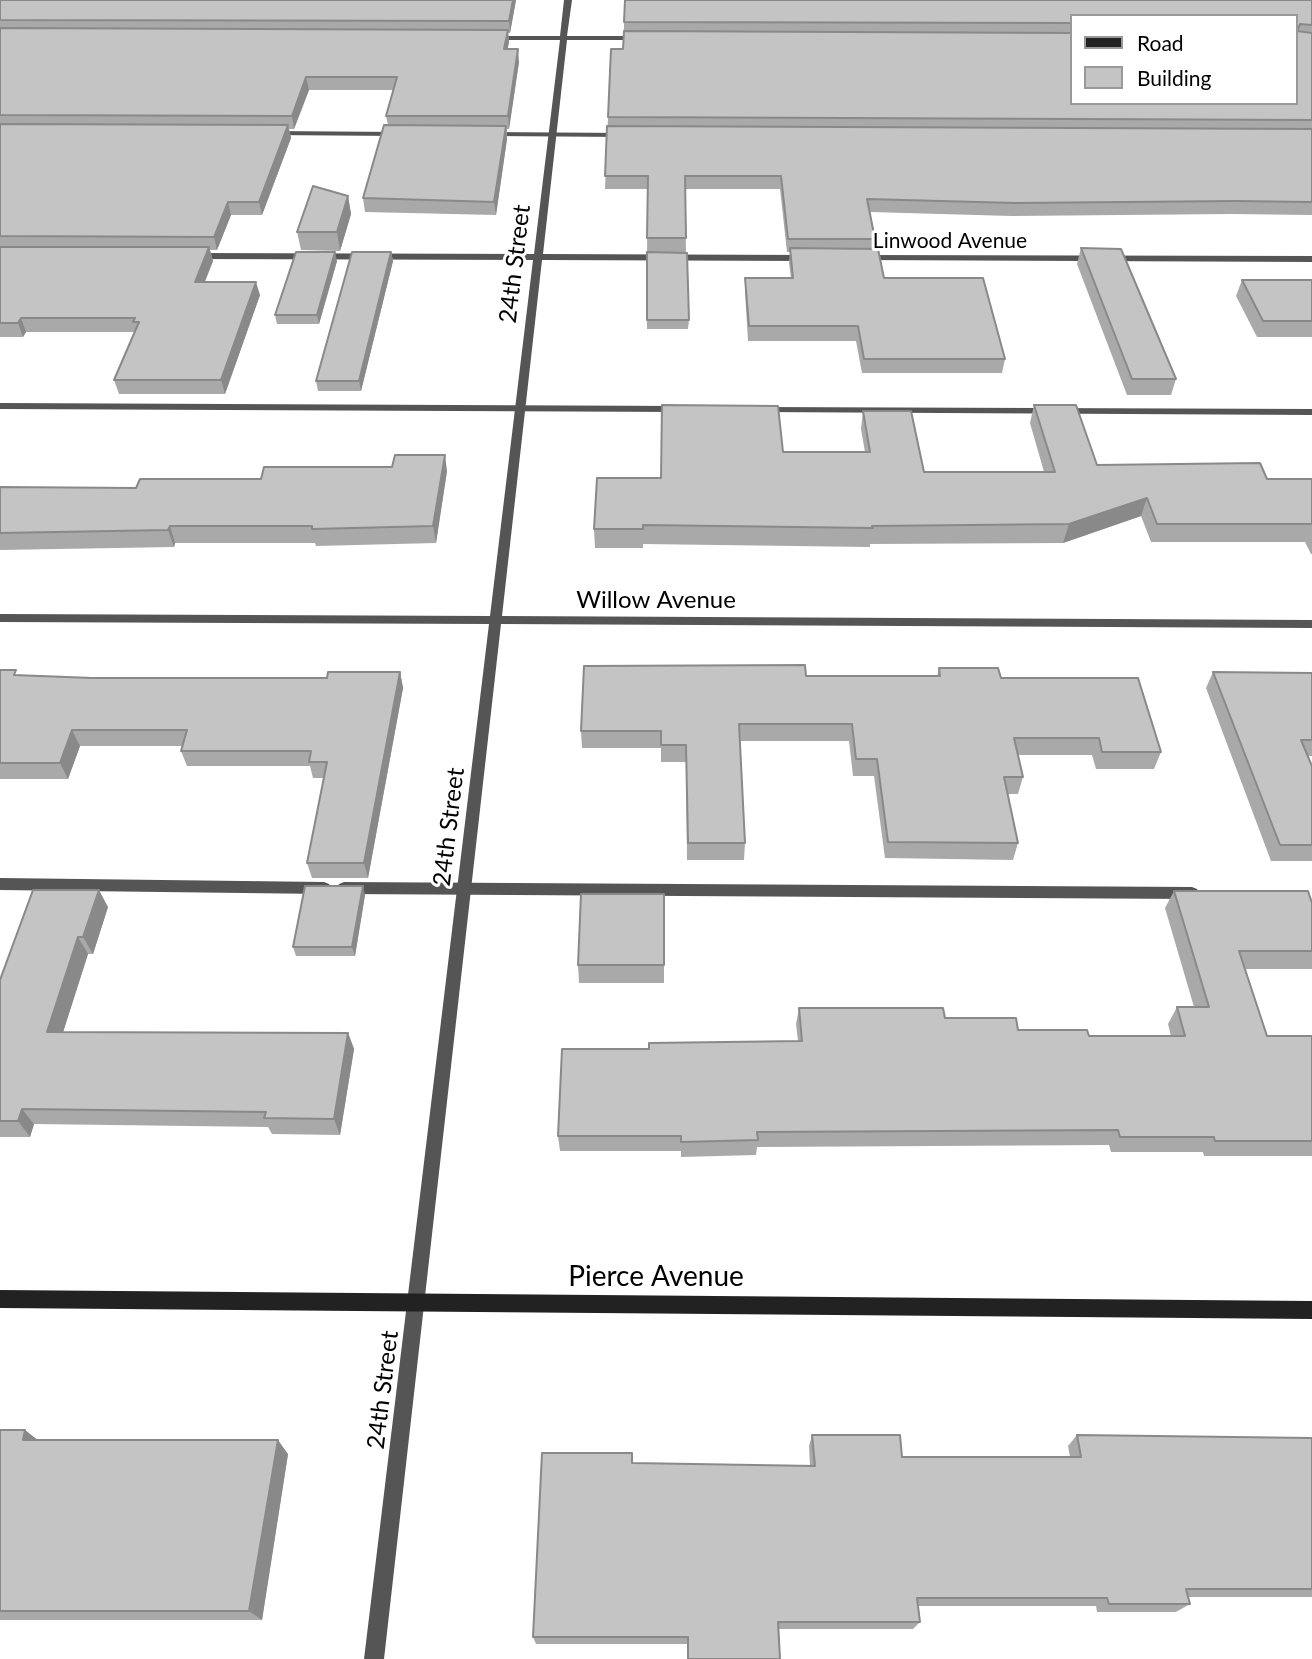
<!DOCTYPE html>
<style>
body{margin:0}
#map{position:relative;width:1312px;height:1659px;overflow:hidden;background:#fff;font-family:Lato,sans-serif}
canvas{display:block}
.legend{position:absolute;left:1070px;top:14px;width:228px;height:91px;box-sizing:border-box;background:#fff;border:2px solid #999;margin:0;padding:9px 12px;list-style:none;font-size:21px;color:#000}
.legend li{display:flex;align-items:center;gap:14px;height:35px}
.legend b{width:35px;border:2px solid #999}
</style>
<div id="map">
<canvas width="1312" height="1659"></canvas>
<ul class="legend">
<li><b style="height:9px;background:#222"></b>Road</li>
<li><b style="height:19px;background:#c4c4c4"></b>Building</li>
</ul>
</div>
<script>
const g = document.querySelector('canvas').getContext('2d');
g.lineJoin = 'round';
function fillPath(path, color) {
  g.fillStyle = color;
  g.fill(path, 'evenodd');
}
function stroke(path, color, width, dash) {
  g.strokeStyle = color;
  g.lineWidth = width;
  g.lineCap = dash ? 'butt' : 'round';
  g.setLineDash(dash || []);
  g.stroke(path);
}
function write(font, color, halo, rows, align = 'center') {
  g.font = font + ' Lato,sans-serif';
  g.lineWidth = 6;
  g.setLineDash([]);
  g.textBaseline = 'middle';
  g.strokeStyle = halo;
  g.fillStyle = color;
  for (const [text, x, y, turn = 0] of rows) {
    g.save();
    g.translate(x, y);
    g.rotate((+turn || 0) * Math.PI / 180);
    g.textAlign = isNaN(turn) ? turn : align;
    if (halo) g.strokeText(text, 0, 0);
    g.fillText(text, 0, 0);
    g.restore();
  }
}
const lane = new Path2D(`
 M267 131 401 132 405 134 401 136 270 135H267Z
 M488 132 625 133 629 135 625 137 491 136H488Z
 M0 403 681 406 686 409 681 412 0 409Z
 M761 407 1312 409V415L757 412 756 410Z
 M0 878 324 882 329 884 331 888 329 892 324 894 0 890Z
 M344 882 1192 887 1197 889 1199 893 1197 897 1192 899 344 894 339 892 337 888 339 884Z`);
const street = new Path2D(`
 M564 0H572L567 36H640L644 38 640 40H567L543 254 807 255 812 258 807 261 542 260 502 616 1312 620V628L501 624 384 1659H364L489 624 0 622V614L490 616 533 260 194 259 189 256 194 253 534 254 560 40H489L485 38 489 36H560Z
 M862 255 1312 256V262L859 260 857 258Z`);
const secondary = new Path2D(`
 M0 1290 1312 1301V1319L0 1308Z`);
const wall = new Path2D(`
 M0 0H516L510 33H508L509 42 507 49 519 62 509 129H507V139L496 215 365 212 363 198 388 125 386 116 394 90H309L294 129H289L291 138 262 215H231L217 250H210L213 261 205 282 260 295 225 394H119L114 380 135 332H26L23 337H0Z
 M625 0H1312V215L1231 214 1012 216 870 212 875 239 874 249 884 278 1005 359 1002 373H862L856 341H748L745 292V278H791L789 263 790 252H787L780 189H685L686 252H647L648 189H605L608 117 623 49ZM1072 16H1296L1072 103Z
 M348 196 351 214 340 251 301 250 297 232Z
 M1081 248 1176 379 1171 395H1127L1077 264Z
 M391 252 393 261 361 391H318L316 381Z
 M647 252 689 320 688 329H647Z
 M337 261 319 324H277L275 315Z
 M1242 280H1312V337H1257L1236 296Z
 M1034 405 1097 465 1267 479H1312V554H1311L1305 542H1151L1141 516 1063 543 870 544V547L643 544V548H595L594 529 661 478 783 452H865L861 429 863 411 924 472H1044L1030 423Z
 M447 471 436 543 316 546 315 543H175L174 547 0 550V487L136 488 261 479Z
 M939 668 1001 678 1161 752 1154 769H1096L1092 755H1018L1023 777 1018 794H1008L1018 843 1013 860 885 858 874 776H853L849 741H739L745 843 744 860H687L686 762H661V748H582L581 731 806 676H937Z
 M0 670 19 676 92 678H327L400 672 403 688 368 878H312L307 863 324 778H313L310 766H187L181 751 182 746H80L68 779H0Z
 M1213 672 1312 673V756H1308L1312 766V861H1271L1206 688Z
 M1174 891 1312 903V969H1245L1267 1036H1312V1156H1204L1203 1152H1111L1109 1145 757 1147 756 1155 681 1157V1151H560L558 1136 649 1049 798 1041 796 1024 799 1008 945 1018 1018 1030 1089 1036H1171L1168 1024 1177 1007H1194L1165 908Z
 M664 894V983H579L578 965Z
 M365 895 355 956H296L293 947Z
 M108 907 93 954H88L63 1032 348 1033 354 1049 340 1135 272 1134 268 1127 34 1124 30 1137H0V980Z
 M0 1430 39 1440 288 1454 262 1620H0Z
 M812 1435 902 1457H1070L1068 1446 1077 1435 1312 1438V1597H1188L1190 1604 1176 1612H1097L1096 1606H918L920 1622 913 1629H779L780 1659H687V1644H536L533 1637 632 1453V1463L810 1466 809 1446Z`);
const shadedWall = new Path2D(`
 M513 0H516L510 33 509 21Z
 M508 30 509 42 505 62 504 49Z
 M518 49 519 62 509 129 508 116Z
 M306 77 309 90 294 129 292 116Z
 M288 125 291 138 262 215 259 202Z
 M506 126 507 139 496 215 494 202Z
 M348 196 351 214 340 251 337 232Z
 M228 202 231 215 217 250 214 237Z
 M209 247 213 261 199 295 195 282Z
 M335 252 337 261 319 324 317 315Z
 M391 252 393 261 361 391 359 381Z
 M256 282 260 295 225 394 221 380Z
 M21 318 26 332 23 337 18 323Z
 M445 455 447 471 436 543 433 526Z
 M1147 498 1141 516 1063 543 1069 524Z
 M170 526 175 543 174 547 168 530Z
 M400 672 403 688 368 878 364 863Z
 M72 730 80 746 68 779 60 763Z
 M363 886 365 895 355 956 352 947Z
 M99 890 108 907 93 954 83 937Z
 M78 937 88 954 58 1048 47 1032Z
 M348 1033 354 1049 340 1135 334 1119Z
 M22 1109 34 1124 30 1137 18 1121Z
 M25 1430 43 1444 23 1440Z
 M278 1440 288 1454 262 1620 249 1611Z`);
const building = new Path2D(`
 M0 0H513L509 21 0 20Z
 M625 0H1312V25L1300 24 1297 31 1312 33V120L608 117 611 49H623L624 31 1072 33V103H1296V16H1072V23L624 22Z
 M0 28 508 30 504 49H518L508 116H386L397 77H306L292 116 0 115Z
 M0 124 288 125 259 202H228L214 237 0 236Z
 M384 125 506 126 494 202 363 198Z
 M607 126 1312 129V202L1235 201 1015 203 867 199 875 239H788L781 176H685L686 238H647L648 176H605Z
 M313 186 348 196 337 232H297Z
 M0 247H209L195 282H256L221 380H114L139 322H133L135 318H21L18 323H0Z
 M790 248 878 249 884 278H983L1005 359H864L858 326H749L745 278H793Z
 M1081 248 1121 249 1176 379H1132Z
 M296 252H335L317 315H275Z
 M352 252H391L359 381H316Z
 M647 252 687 253 689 320H647Z
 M1242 280H1312V321H1263Z
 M662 405 778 406 783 452H870L863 411H911L924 472H1055L1034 405H1076L1097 465 1260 463 1267 479H1312V524H1157L1147 498 1069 524 872 526 873 528 643 525V529H594L597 478H661Z
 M395 455H445L433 526 312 529V526H170L168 530 0 533V487L136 488 140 479H261L264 467H392Z
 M805 665 806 676H940L939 668H998L1001 678H1138L1161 752H1102L1099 738H1014L1023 777H1004L1018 843 888 842 877 759H856L852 724H739L745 843H688L686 745H661V731H581L584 666Z
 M0 670H16L14 675 92 678H327L328 672H400L364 863H307L327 762H309L311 751H181L187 730H72L60 763H0Z
 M1213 672 1312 673V740H1301L1312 766V845H1280Z
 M305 886H363L352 947H293Z
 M33 890H99L83 937H78L47 1032 348 1033 334 1119 264 1118 266 1112 22 1109 18 1121H0V980Z
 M1174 891H1308L1312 903V951H1239L1267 1036H1312V1141H1215L1214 1137H1120L1118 1130 757 1132 758 1140 681 1142V1136H558L562 1049H649V1043L802 1041 799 1008H943L945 1018H1016L1018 1030H1087L1089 1036H1185L1177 1007H1209Z
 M581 894H664V965H578Z
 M0 1430H25L23 1440H278L249 1611H0Z
 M812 1435H900L902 1457H1081L1077 1435 1312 1438V1589H1186L1190 1604H1109L1107 1598H917L920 1622H778L780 1659H688V1637H533L542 1453H632V1463L815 1466Z`);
const farStreetnames = [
 ["Linwood Avenue",950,241]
];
const streetNames = [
 ["24th Street",515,264,-83],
 ["Willow Avenue",656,600],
 ["24th Street",449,827,-83],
 ["24th Street",383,1390,-83]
];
const nearStreetnames = [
 ["Pierce Avenue",656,1277]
];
fillPath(lane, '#555');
fillPath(street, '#555');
fillPath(secondary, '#222');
fillPath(wall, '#a9a9a9');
fillPath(shadedWall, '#898989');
fillPath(building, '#c4c4c4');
stroke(building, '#898989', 2);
write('21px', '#000', '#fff', farStreetnames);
write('24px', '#000', '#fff', streetNames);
write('28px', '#000', '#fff', nearStreetnames);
</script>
